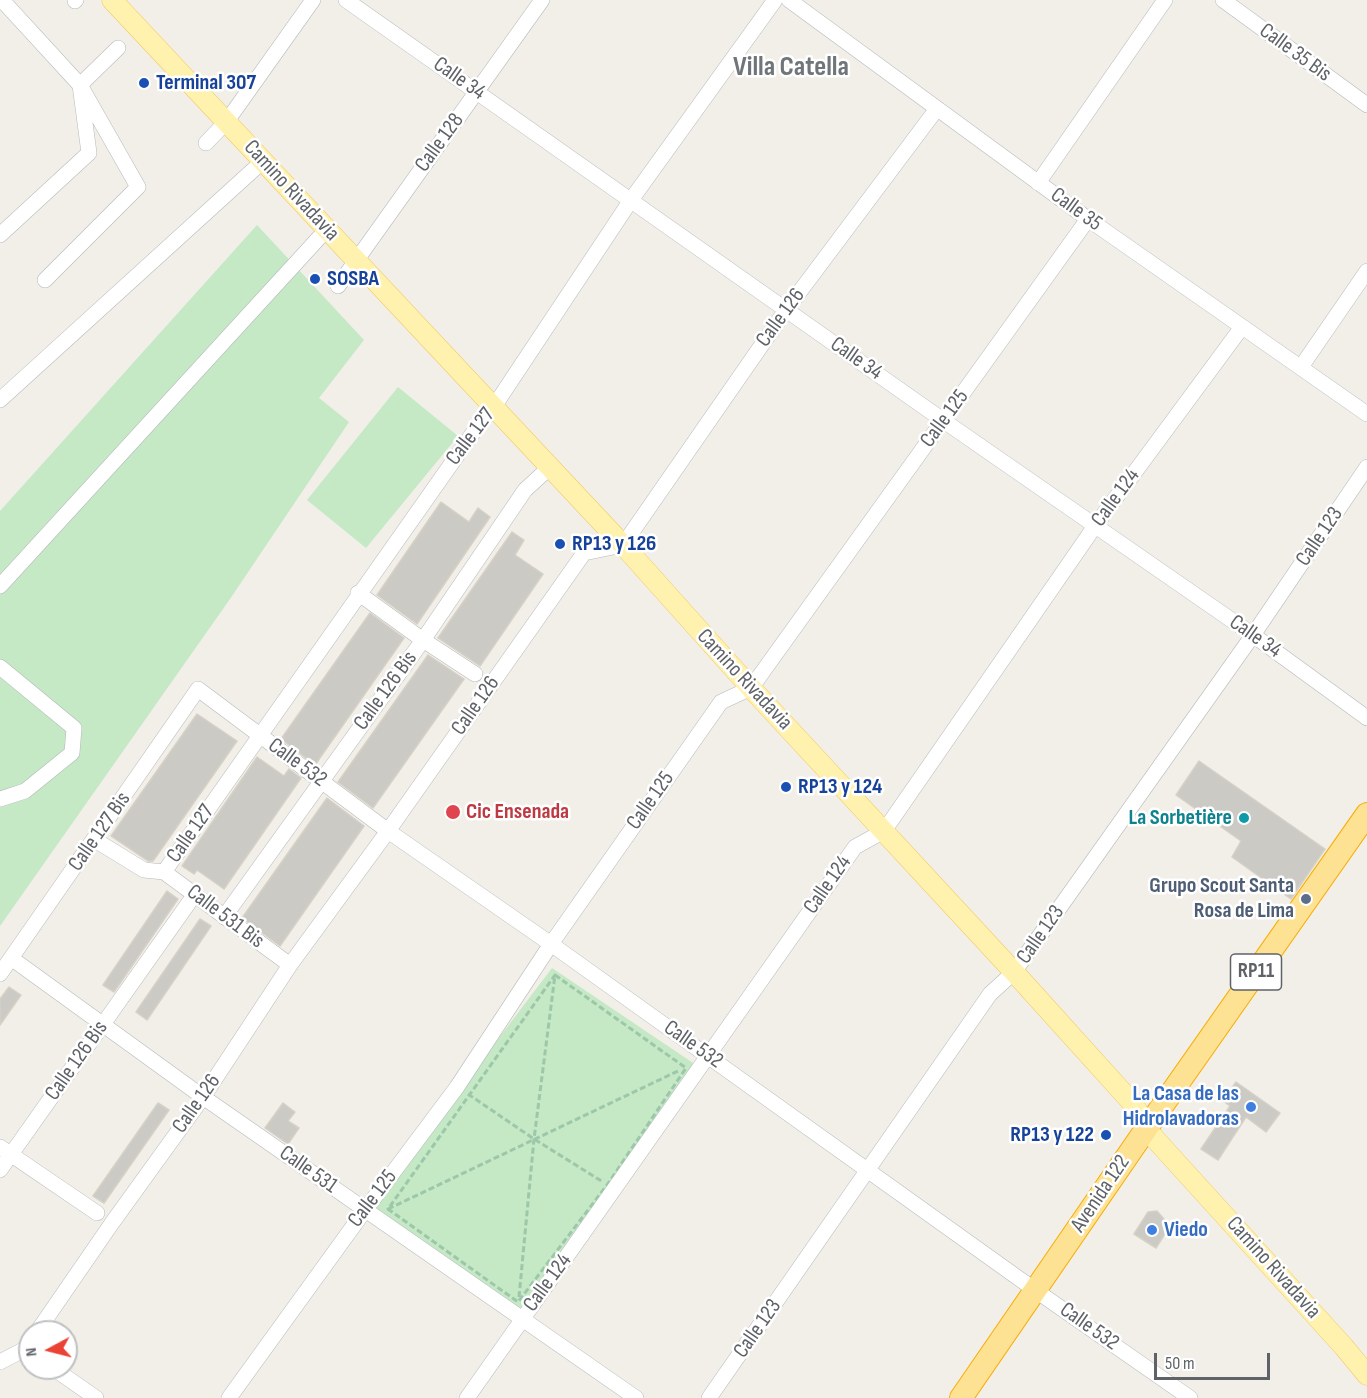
<!DOCTYPE html>
<meta charset="utf-8">
<style>
body{margin:0}
#map{position:relative;width:1367px;height:1398px;overflow:hidden;background:#f1efe8;font-family:"Sofia Sans Condensed",sans-serif}
canvas{display:block}
.north{position:absolute;left:18px;top:1320px;width:60px;height:60px;box-sizing:border-box;background:#fff;border:2px solid #bfc1c3;border-radius:50%;rotate:263deg;font-size:16px;font-weight:700;line-height:24px;text-align:center;color:#5f6368}
.north::after{content:'';display:block;margin:auto;width:21px;height:27px;background:#ea4335;clip-path:polygon(50% 0,100% 100%,50% 72%,0 100%)}
.scale{position:absolute;left:1154px;top:1353px;width:116px;height:27px;box-sizing:border-box;border:3px solid #5f6368;border-top:0;padding-left:8px;font-size:18px;line-height:21px;white-space:nowrap;color:#5f6368;-webkit-text-stroke:4px #fff;paint-order:stroke}
</style>
<div id="map">
<canvas width="1367" height="1398"></canvas>
<div class="north">N</div>
<div class="scale">50 m</div>
</div>
<script>
const g = document.querySelector('canvas').getContext('2d');
g.lineJoin = 'round';
function fillPath(path, color) {
  g.fillStyle = color;
  g.fill(path, 'evenodd');
}
function stroke(path, color, width, dash) {
  g.strokeStyle = color;
  g.lineWidth = width;
  g.lineCap = dash ? 'butt' : 'round';
  g.setLineDash(dash || []);
  g.stroke(path);
}
function write(font, color, halo, rows, align = 'center') {
  g.font = font + ' "Sofia Sans Condensed",sans-serif';
  g.lineWidth = 5;
  g.setLineDash([]);
  g.textBaseline = 'middle';
  g.strokeStyle = halo;
  g.fillStyle = color;
  for (const [text, x, y, turn = 0] of rows) {
    g.save();
    g.translate(x, y);
    g.rotate((+turn || 0) * Math.PI / 180);
    g.textAlign = isNaN(turn) ? turn : align;
    if (halo) g.strokeText(text, 0, 0);
    g.fillText(text, 0, 0);
    g.restore();
  }
}
const green = new Path2D(`
 M257 225 364 340 319 398 349 422 230 599 0 926V511Z
 M398 387 458 436 366 548 307 500Z
 M552 968 696 1065 522 1312 369 1209Z`);
const building = new Path2D(`
 M441 502 469 522 478 508 490 517 417 624 377 595Z
 M512 532 524 540 515 555 543 574 480 666 438 638Z
 M370 613 404 638 315 765 281 739Z
 M428 655 464 679 373 808 338 782Z
 M197 714 237 741 153 861H148L111 836Z
 M257 757 284 776 289 769 301 778 224 889 197 870 194 874 182 866Z
 M1199 761 1325 849 1291 899 1232 857 1241 841 1176 795Z
 M327 798 364 826 280 946 242 918Z
 M167 891 178 899 114 992 103 985Z
 M200 919 211 926 147 1020 136 1012Z
 M9 987 21 995 0 1025V999Z
 M1236 1082 1280 1113 1266 1132 1246 1117 1218 1160 1201 1149 1230 1106 1223 1101Z
 M158 1103 169 1110 104 1203 93 1196Z
 M283 1103 295 1112 288 1121 299 1128 288 1144 265 1128Z
 M1157 1211 1170 1226 1156 1248 1134 1234 1148 1212Z`);
const path = new Path2D(`
 M555 975 686 1068 607 1185 518 1302 388 1209Z
 M468 1094 534 1139 603 1182
 M388 1209 678 1071
 M519 1297 534 1139 555 975`);
const minor = new Path2D(`
 M2 0 80 85 118 48
 M346 0 944 421 1253 635 1367 718
 M789 0 1088 219 1367 414
 M1223 0 1367 105
 M75 1 76 0
 M206 143 227 121 313 0
 M1038 183 1165 0
 M0 235 89 153 80 85 138 187 45 280
 M338 286 542 0
 M1301 367 1367 271
 M0 400 263 161
 M0 586 327 229
 M358 593 423 640 475 674
 M0 667 74 728 72 753 25 791 0 799
 M95 840 144 870 164 872 290 965
 M164 872 473 433 493 408 631 200 775 0
 M224 917 423 640 525 490 549 468
 M11 958 203 1097 636 1398
 M0 974 198 689 388 831 551 944 1035 1290 1190 1398
 M0 1147 97 1213
 M0 1170 195 894
 M37 1332 112 1223 203 1097 290 965 388 831 584 553 623 545 786 310 936 110
 M0 1362 25 1349 30 1342
 M53 1368 96 1398
 M229 1398 365 1210 457 1087 551 944 721 702 751 688 1088 219
 M467 1398 855 847 884 831 1095 526 1242 327
 M709 1398 990 994 1014 972 1253 635 1367 467`);
const major = new Path2D(`
 M112 0 623 545 751 688 1014 972 1135 1106 1146 1129 1344 1347 1367 1375`);
const highway = new Path2D(`
 M961 1398 1146 1129 1367 814`);
const markers = [
 [144,83,6,"#1a4fb4"],
 [315,279,6,"#1a4fb4"],
 [560,544,6,"#1a4fb4"],
 [786,787,6,"#1a4fb4"],
 [453,812,8,"#e0444e"],
 [1244,818,6,"#0f9aa8"],
 [1306,899,6,"#5c6f8a"],
 [1251,1107,6,"#3f7fe0"],
 [1106,1135,6,"#1a4fb4"],
 [1152,1230,6,"#3f7fe0"]
];
const shields = [
 [1256,972,51]
];
const shieldNames = [
 ["RP11",1256,972]
];
const streetNames = [
 ["Calle 35 Bis",1295,53,36],
 ["Calle 34",459,79,35],
 ["Calle 128",440,143,-54],
 ["Camino Rivadavia",291,191,47],
 ["Calle 35",1076,210,36],
 ["Calle 126",781,318,-54],
 ["Calle 34",856,359,35],
 ["Calle 125",945,419,-54],
 ["Calle 127",471,437,-53],
 ["Calle 124",1116,498,-54],
 ["Calle 123",1320,537,-56],
 ["Calle 34",1255,637,35],
 ["Camino Rivadavia",744,680,47],
 ["Calle 126 Bis",386,691,-54],
 ["Calle 126",476,706,-55],
 ["Calle 532",297,763,36],
 ["Calle 125",651,801,-55],
 ["Calle 127 Bis",100,832,-55],
 ["Calle 127",191,834,-55],
 ["Calle 124",828,885,-55],
 ["Calle 531 Bis",225,917,37],
 ["Calle 123",1041,935,-55],
 ["Calle 532",693,1045,35],
 ["Calle 126 Bis",77,1061,-55],
 ["Calle 126",197,1104,-55],
 ["Calle 531",308,1170,35],
 ["Avenida 122",1101,1194,-56],
 ["Calle 125",373,1199,-53],
 ["Camino Rivadavia",1273,1268,48],
 ["Calle 124",548,1283,-54],
 ["Calle 532",1089,1327,35],
 ["Calle 123",758,1329,-55]
];
const transitNames = [
 ["Terminal 307",156,83],
 ["SOSBA",327,279],
 ["RP13 y 126",572,544],
 ["RP13 y 124",798,787],
 ["RP13 y 122",1094,1135,"right"]
];
const healthNames = [
 ["Cic Ensenada",466,812]
];
const cultureNames = [
 ["La Sorbetière",1232,818]
];
const serviceNames = [
 ["Grupo Scout Santa",1294,886],
 ["Rosa de Lima",1294,911]
];
const shopNames = [
 ["La Casa de las",1239,1094],
 ["Hidrolavadoras",1239,1119],
 ["Viedo",1164,1230,"left"]
];
const districtNames = [
 ["Villa Catella",791,68]
];
fillPath(green, '#c5e8c5');
fillPath(building, '#cccac5');
stroke(building, '#d6d1c6', 1.5);
stroke(minor, '#b5b8bc', 16);
stroke(major, '#f2c960', 21);
stroke(highway, '#f9ab00', 24);
stroke(path, '#9cc7a9', 3, [6, 3]);
stroke(minor, '#fff', 15);
stroke(major, '#fff2af', 20);
stroke(highway, '#fde293', 22);
for (const [x, y, r, color] of markers) {
  const dot = new Path2D();
  dot.arc(x, y, r, 0, 2 * Math.PI);
  g.fillStyle = color;
  g.fill(dot);
  stroke(dot, '#fff', 2);
}
for (const [x, y, w] of shields) {
  const box = new Path2D();
  box.roundRect(x - w / 2, y - 18, w, 36, 4.5);
  g.fillStyle = '#fff';
  g.fill(box);
  stroke(box, '#5f6368', 1.5);
}
write('bold 21px', '#5f6368', null, shieldNames);
write('22px', '#5f6368', '#fff', streetNames);
write('bold 22px', '#164399', '#fff', transitNames, 'left');
write('bold 22px', '#be3a42', '#fff', healthNames, 'left');
write('bold 22px', '#0d838f', '#fff', cultureNames, 'right');
write('bold 22px', '#4e5e75', '#fff', serviceNames, 'right');
write('bold 22px', '#366cbe', '#fff', shopNames, 'right');
write('bold 28px', '#70757a', '#fff', districtNames);
</script>
